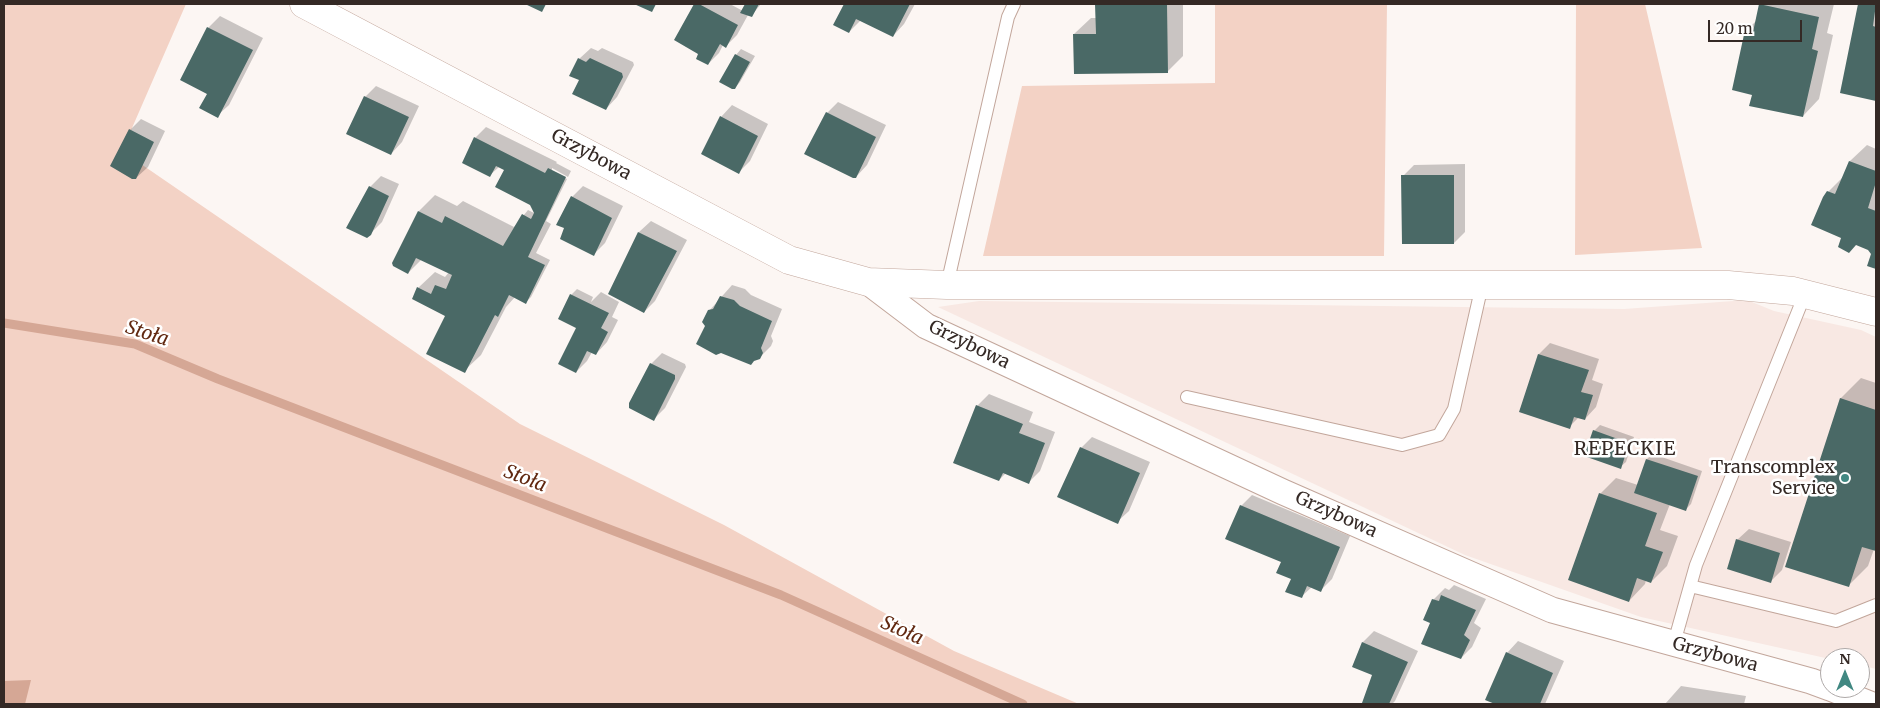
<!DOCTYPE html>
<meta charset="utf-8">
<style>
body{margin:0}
#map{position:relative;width:1880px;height:708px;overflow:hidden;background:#fcf6f3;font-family:Merriweather,serif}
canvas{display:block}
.frame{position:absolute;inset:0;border:5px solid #342925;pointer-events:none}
.north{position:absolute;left:1820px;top:648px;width:50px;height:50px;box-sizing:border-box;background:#fff;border:1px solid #aea9a8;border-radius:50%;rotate:0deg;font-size:14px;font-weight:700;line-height:20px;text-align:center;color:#342925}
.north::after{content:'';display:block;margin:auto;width:18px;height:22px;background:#418882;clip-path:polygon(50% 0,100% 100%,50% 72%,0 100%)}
.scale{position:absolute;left:1708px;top:20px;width:94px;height:22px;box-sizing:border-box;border:2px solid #342925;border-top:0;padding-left:6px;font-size:15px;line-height:18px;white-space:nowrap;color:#342925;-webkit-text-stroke:4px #fff;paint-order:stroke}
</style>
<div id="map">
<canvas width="1880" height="708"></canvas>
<div class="frame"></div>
<div class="north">N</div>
<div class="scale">20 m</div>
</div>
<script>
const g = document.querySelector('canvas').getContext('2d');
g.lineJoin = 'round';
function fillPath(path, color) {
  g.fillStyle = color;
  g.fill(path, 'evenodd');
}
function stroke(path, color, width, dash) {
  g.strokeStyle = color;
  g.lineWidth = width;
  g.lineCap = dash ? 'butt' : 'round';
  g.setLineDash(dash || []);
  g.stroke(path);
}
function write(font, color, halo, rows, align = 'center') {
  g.font = font + ' Merriweather,serif';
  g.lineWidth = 5;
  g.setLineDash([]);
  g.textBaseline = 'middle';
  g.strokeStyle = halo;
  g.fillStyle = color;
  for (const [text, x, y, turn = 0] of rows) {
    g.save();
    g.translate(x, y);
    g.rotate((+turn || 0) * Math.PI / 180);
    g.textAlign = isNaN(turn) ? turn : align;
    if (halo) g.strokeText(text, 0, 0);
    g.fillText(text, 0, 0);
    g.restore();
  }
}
const built = new Path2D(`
 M1747 300 1774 311 1861 330 1876 337V669L1860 665V658L1830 659 1641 617 1465 555 938 307 979 301 1624 309Z`);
const green = new Path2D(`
 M4 4H186L122 151 520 424 724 525 954 651 1079 704H4Z
 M1215 4H1387L1384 256H983L1022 86 1215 83Z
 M1576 4H1645L1702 248 1575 255Z`);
const water = new Path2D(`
 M31 680 25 704H4V681Z`);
const shadow = new Path2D(`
 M696 4H730L743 11 746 4H761L751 16 748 15 737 35 726 46 723 45 719 53 708 64 700 54 676 40Z
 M845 4H915L904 24 893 36 861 20 849 32 835 24Z
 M1096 4H1183V56L1167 72 1074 34 1091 18H1097Z
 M1761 4H1834L1827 33 1833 35 1819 99 1803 116 1753 94 1746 31 1757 20Z
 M1859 4H1876V99L1841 92Z
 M220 16 263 38 229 105 217 116 208 94 181 79 208 28Z
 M591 48 598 51 602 48 633 62 634 65 617 97 606 109 580 80 579 59Z
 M741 49 755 56 740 82 735 88 736 55Z
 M376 86 419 106 402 142 391 154 365 97Z
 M838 102 886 125 867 165 856 177 827 113Z
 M732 105 768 124 750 161 738 173 721 117Z
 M141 119 165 131 148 167 136 178 130 130Z
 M486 127 557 162 556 163 571 171 568 177 552 168V171L567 179 546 221 551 224 536 253 550 260 531 297 526 302 515 297 506 307 481 355 464 371 447 315 418 288 435 272 445 277 449 272 422 259 408 273 419 211 435 195 457 206 463 201 514 227 528 210 536 214 531 204 505 170 499 167 490 175 475 138Z
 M1867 145 1876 149V267L1868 266 1872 254 1869 249 1843 238 1828 192 1844 176 1850 161Z
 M1465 164V232L1454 243 1403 176 1414 165Z
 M381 176 399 184 382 222 367 237 370 187Z
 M583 186 623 206 605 243 594 254 572 197Z
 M651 221 687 240 655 301 644 312 610 294 639 232Z
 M732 285 745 289 751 295 782 309 771 336 773 341 771 346 759 358 707 326 709 311Z
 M577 289 593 297 591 302 601 292 619 302 612 317 618 320 607 342 596 354 592 352 587 361 576 372 580 323 571 295Z
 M1550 343 1599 359 1592 380 1603 384 1596 407 1585 419 1579 417 1569 427 1520 411 1539 354Z
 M662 353 685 364 686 367 665 408 654 419 651 364Z
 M1861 378 1876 383V550L1874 549 1868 566 1848 586 1787 566 1841 398Z
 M989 394 1033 412 1029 422 1055 432 1040 471 1029 482 1006 473 999 480 977 406Z
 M1600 425 1634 437 1626 462 1620 467 1594 431Z
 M1092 437 1150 462 1129 511 1117 522 1081 448Z
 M1653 454 1702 471 1691 504 1686 509 1670 504 1660 530 1678 536 1667 566 1651 582 1646 580 1645 584 1629 601 1600 494 1616 478 1638 485 1647 459Z
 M1252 495 1350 536 1332 579 1321 590 1312 587 1302 596 1283 562 1241 506Z
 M1749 529 1791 542 1782 570 1771 581 1737 540Z
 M1454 585 1486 599 1474 623 1481 628 1472 647 1461 658 1433 600 1445 588 1449 590Z
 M1374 631 1418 651 1395 701 1392 704H1368L1363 702 1373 674 1353 666 1363 642Z
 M1518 641 1564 661 1545 704H1498L1487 699 1507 653Z
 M1681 686 1746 696 1744 704H1665Z`);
const stream = new Path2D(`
 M4 323 135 344 218 379 781 595 1023 704`);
const building = new Path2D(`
 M525 4H546L542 12Z
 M634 4H656L652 12Z
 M694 4H699L738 25 726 48 720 44 708 65 696 59 698 54 674 40Z
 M745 4H759L752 17 740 13Z
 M844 4H910L893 37 856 19 849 33 833 25Z
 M1095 4H1167L1168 73 1074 74 1073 34H1096Z
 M1759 4 1819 17 1812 49 1818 51 1803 117 1749 106 1752 95 1732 90 1745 30 1753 32Z
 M1858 4H1876L1873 26 1876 27V101L1840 93Z
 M207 27 253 50 218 118 199 108 207 94 180 80Z
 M735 54 750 62 735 89H732L719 82Z
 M578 58 586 62 590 58 622 73 623 77 606 110 572 94 579 80 569 76Z
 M364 96 409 117 391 155 346 134Z
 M826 112 876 137 856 178H853L804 154Z
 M720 116 758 136 739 174 701 154Z
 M129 129 154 142 136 179H132L110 166Z
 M474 137 545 173 548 168 566 177 528 257 545 265 526 304 509 295 498 317 495 315 465 373 426 354 445 316 412 299 417 287 431 294 435 285 446 289 452 275 416 258 408 274 393 266 392 263 418 211 442 223 445 216 503 246 522 214 531 219 534 213 530 205 495 187 504 170 496 166 490 177 462 163Z
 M1849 161 1876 171V182L1868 208 1876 211V269L1867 266 1871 254 1868 250 1856 245 1849 253 1838 247 1841 238 1811 225 1823 197 1827 191 1835 194Z
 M1401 175H1454V244H1402Z
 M369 186 389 196 371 235 367 238 346 228Z
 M571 196 612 218 594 256 560 239 564 228 556 225Z
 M638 232 677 251 644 313 608 294Z
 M570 294 609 313 601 328 608 332 596 355 587 351 576 373 558 364 576 328 558 319Z
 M720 296 734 300 740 306 772 321 761 348 763 353 760 359 754 361 751 365 721 353 716 355 696 344 705 326 702 322 708 310 713 309Z
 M1538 354 1589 370 1581 392 1593 395 1585 420 1574 417 1570 429 1519 412Z
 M650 363 675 375V379L654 421 629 408V403Z
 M1840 398 1876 410V551L1862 547 1849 587 1785 567Z
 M976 405 1023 424 1019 433 1045 443 1029 484 1003 473 999 481 953 463Z
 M1593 430 1629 443 1621 469 1584 456Z
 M1080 447 1140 473 1118 524 1057 497Z
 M1646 459 1698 476 1686 511 1634 493Z
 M1599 493 1657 513 1645 546 1663 552 1651 583 1637 578 1629 602 1568 580Z
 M1240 505 1340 547 1321 592 1307 586 1302 598 1285 592 1291 579 1276 573 1281 562 1225 539Z
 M1736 539 1780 553 1771 583 1727 569Z
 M1441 595 1476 610 1464 635 1470 640 1461 659 1421 644 1430 623 1423 620 1432 599 1439 601Z
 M1362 642 1408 662 1389 704H1365L1362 703 1372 675 1352 667Z
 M1506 652 1553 673 1540 704H1495L1485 700Z`);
const service = new Path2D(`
 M947 285 1008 17 1014 4
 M1187 397 1402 445 1439 435 1454 409 1482 285
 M1690 586 1836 621 1876 605
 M1674 643 1696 565 1805 294`);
const minor = new Path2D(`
 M868 282 926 326 1283 492 1552 610 1811 681 1830 688
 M1830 688 1870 704`);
const tertiary = new Path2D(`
 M304 4 789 260 868 282 947 285H1728L1793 291 1876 312`);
const markers = [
 [1845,478,5,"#418882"]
];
const streetNames = [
 ["Grzybowa",591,155,28],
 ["Grzybowa",969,345,26],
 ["Grzybowa",1336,515,24],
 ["Grzybowa",1715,655,15]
];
const poiNames = [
 ["Transcomplex",1835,468],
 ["Service",1835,489]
];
const waterNames = [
 ["Stoła",147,334,18],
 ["Stoła",525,479,21],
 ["Stoła",902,631,24]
];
const neighbourhoodNames = [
 ["REPECKIE",1625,450]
];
fillPath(built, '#f8e8e3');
fillPath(green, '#f3d2c5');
fillPath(water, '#d5a795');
fillPath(shadow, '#0003');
stroke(stream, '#d5a795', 9);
fillPath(building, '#4a6966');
stroke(service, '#c2a69b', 14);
stroke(minor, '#c2a69b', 27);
stroke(tertiary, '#c2a69b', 29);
stroke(service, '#fff', 12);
stroke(minor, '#fff', 25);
stroke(tertiary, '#fff', 28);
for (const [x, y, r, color] of markers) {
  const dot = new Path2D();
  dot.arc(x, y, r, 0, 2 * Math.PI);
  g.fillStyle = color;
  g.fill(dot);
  stroke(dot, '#fff', 2);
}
write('18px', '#342925', '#fff', streetNames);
write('18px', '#342925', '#fff', poiNames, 'right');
write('italic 19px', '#612810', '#fff', waterNames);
g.letterSpacing = '1px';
write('19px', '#342925', '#fff', neighbourhoodNames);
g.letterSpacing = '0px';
</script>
